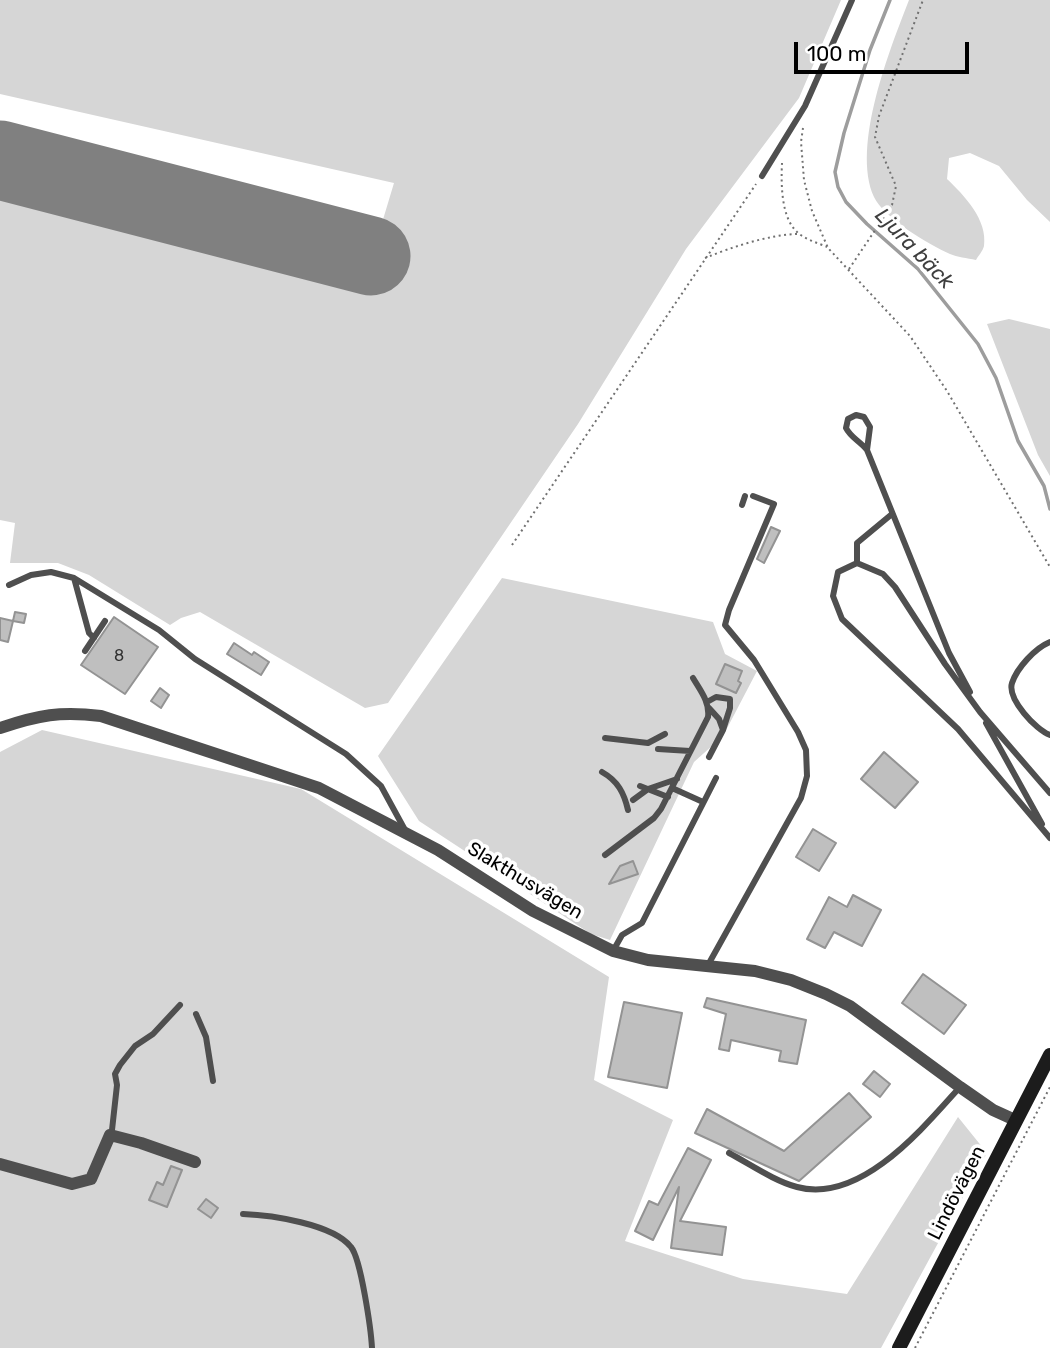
<!DOCTYPE html>
<meta charset="utf-8">
<style>
body{margin:0}
#map{position:relative;width:1050px;height:1348px;overflow:hidden;background:#fff;font-family:Rubik,sans-serif}
canvas{display:block}
.scale{position:absolute;left:794px;top:42px;width:175px;height:32px;box-sizing:border-box;border:4px solid #000;border-top:0;padding-left:9px;font-size:21px;line-height:24px;white-space:nowrap;color:#000;-webkit-text-stroke:5px #fff;paint-order:stroke}
</style>
<div id="map">
<canvas width="1050" height="1348"></canvas>
<div class="scale">100 m</div>
</div>
<script>
const g = document.querySelector('canvas').getContext('2d');
g.lineJoin = 'round';
function fillPath(path, color) {
  g.fillStyle = color;
  g.fill(path, 'evenodd');
}
function stroke(path, color, width, dash) {
  g.strokeStyle = color;
  g.lineWidth = width;
  g.lineCap = dash ? 'butt' : 'round';
  g.setLineDash(dash || []);
  g.stroke(path);
}
function write(font, color, halo, rows, align = 'center') {
  g.font = font + ' Rubik,sans-serif';
  g.lineWidth = 7;
  g.setLineDash([]);
  g.textBaseline = 'middle';
  g.strokeStyle = halo;
  g.fillStyle = color;
  for (const [text, x, y, turn = 0] of rows) {
    g.save();
    g.translate(x, y);
    g.rotate((+turn || 0) * Math.PI / 180);
    g.textAlign = isNaN(turn) ? turn : align;
    if (halo) g.strokeText(text, 0, 0);
    g.fillText(text, 0, 0);
    g.restore();
  }
}
const green = new Path2D(`
 M0 0H841L799 98 686 249 578 424 388 703 365 708 200 612 181 618 170 625 89 575 58 563H10L15 523 0 520V192L363 286 394 183 0 94Z
 M909 0H1050V222L1027 200 999 166 970 153 949 158 947 179C964 195 988 220 984 246 983 251 978 256 976 260 967 258 957 257 950 254 929 245 883 217 874 197 851 146 890 49 909 0Z
 M1009 319 1050 329V476L1038 455 987 324Z
 M502 578 713 622 725 654 757 671 723 736 694 762 610 940 591 934 419 821 378 756Z
 M42 730 301 789 609 977 594 1080 673 1120 625 1241 743 1279 847 1294 958 1117 987 1153 881 1348H0V752Z`);
const stream = new Path2D(`
 M890 0 870 50 844 133 835 172 838 187 846 202 867 224 918 269 978 344 996 378 1018 441 1044 486 1050 509`);
const runway = new Path2D(`
 M0 160 371 256`);
const building = new Path2D(`
 M771 527 780 531 764 563 757 559Z
 M15 612 26 614 24 623 13 621Z
 M114 617 158 647 125 694 81 665Z
 M0 618 13 621 8 642 0 640Z
 M234 643 252 655 254 652 269 662 261 675 227 654Z
 M725 664 742 671 738 681 741 683 736 693 716 684Z
 M160 688 169 695 161 708 151 701Z
 M884 752 918 782 895 808 861 779Z
 M813 829 836 843 819 871 796 857Z
 M633 861 638 874 609 884 620 866Z
 M853 895 881 910 862 946 834 932 825 948 807 939 829 897 847 907Z
 M923 974 966 1005 944 1034 902 1003Z
 M707 998 806 1020 797 1064 779 1061 781 1051 731 1040 729 1051 719 1049 726 1014 704 1007Z
 M624 1002 682 1013 667 1088 608 1077Z
 M874 1071 890 1084 880 1097 863 1084Z
 M849 1093 871 1117 799 1181 695 1133 707 1109 784 1151Z
 M688 1148 711 1160 680 1221 726 1227 722 1255 671 1248 679 1187 653 1240 635 1231 649 1201 658 1205Z
 M171 1166 182 1170 167 1207 149 1200 157 1182 163 1185Z
 M206 1199 218 1208 211 1218 198 1209Z`);
const path = new Path2D(`
 M803 128 801 142 804 180 812 211 828 248 910 336 947 391 1050 567
 M782 163C781 184 781 217 797 232 804 239 818 243 827 247
 M705 258C732 247 768 235 797 234
 M849 269 892 205 896 186 875 137 879 116 923 0
 M512 545 756 184
 M915 1348 1050 1087`);
const lane = new Path2D(`
 M762 176 805 106 852 0
 M867 450 870 427 864 417 856 415 848 419 846 428C851 438 860 441 867 450L949 653 970 692
 M742 505 745 496
 M857 563V543L892 514
 M74 578 89 633 94 638
 M9 585 31 575 51 572 74 578 159 630 195 659 346 754 381 786 405 830
 M1050 642C1035 648 1017 668 1012 683 1007 699 1036 730 1050 735
 M85 651 105 621
 M707 702 716 697 730 699V708L723 730
 M986 723 1042 824
 M605 738 648 743 665 734
 M658 749 690 751
 M709 757 723 730 719 719 709 708
 M602 772C618 781 624 793 628 810
 M640 786 668 797
 M672 788 703 802
 M1050 793 980 712 945 664 895 587 883 574 857 563 838 572 833 596 842 619 958 729 1050 838
 M633 800 648 789 677 779
 M605 855 654 818 661 809 708 717C710 702 700 690 693 678
 M613 951 622 935 642 923 716 778
 M708 965 801 798 807 776 806 750 798 732 754 660 725 625 729 610 774 504 753 496
 M196 1014 206 1037 213 1081
 M110 1135 112 1130 117 1085 115 1074 120 1065 135 1046 153 1034 180 1005
 M729 1153C750 1164 774 1181 797 1187 861 1204 923 1128 960 1087
 M243 1214C271 1215 333 1224 351 1247 361 1259 371 1330 372 1348`);
const street = new Path2D(`
 M0 728C39 715 60 711 101 716L319 788 438 850 533 911 613 951 648 960 755 971 791 980 826 994 850 1006 960 1087 993 1110 1015 1120
 M0 1164 72 1184 91 1179 110 1135 141 1143 195 1162`);
const secondary = new Path2D(`
 M899 1348 1050 1055`);
const numberNames = [
 ["8",119,656]
];
const streetNames = [
 ["Slakthusvägen",525,881,31],
 ["Lindövägen",957,1193,-63]
];
const waterNames = [
 ["Ljura bäck",914,249,46]
];
fillPath(green, '#d6d6d6');
stroke(stream, '#9d9d9d', 3.5);
stroke(runway, '#808080', 79);
fillPath(building, '#bfbfbf');
stroke(building, '#939393', 2);
stroke(path, '#717171', 2, [2, 3.5]);
stroke(lane, '#4f4f4f', 6);
stroke(street, '#4f4f4f', 12);
stroke(secondary, '#1c1c1c', 14);
write('16px', '#303030', null, numberNames);
write('19px', '#000', '#fff', streetNames);
write('italic 21px', '#3e3e3e', '#fff', waterNames);
</script>
